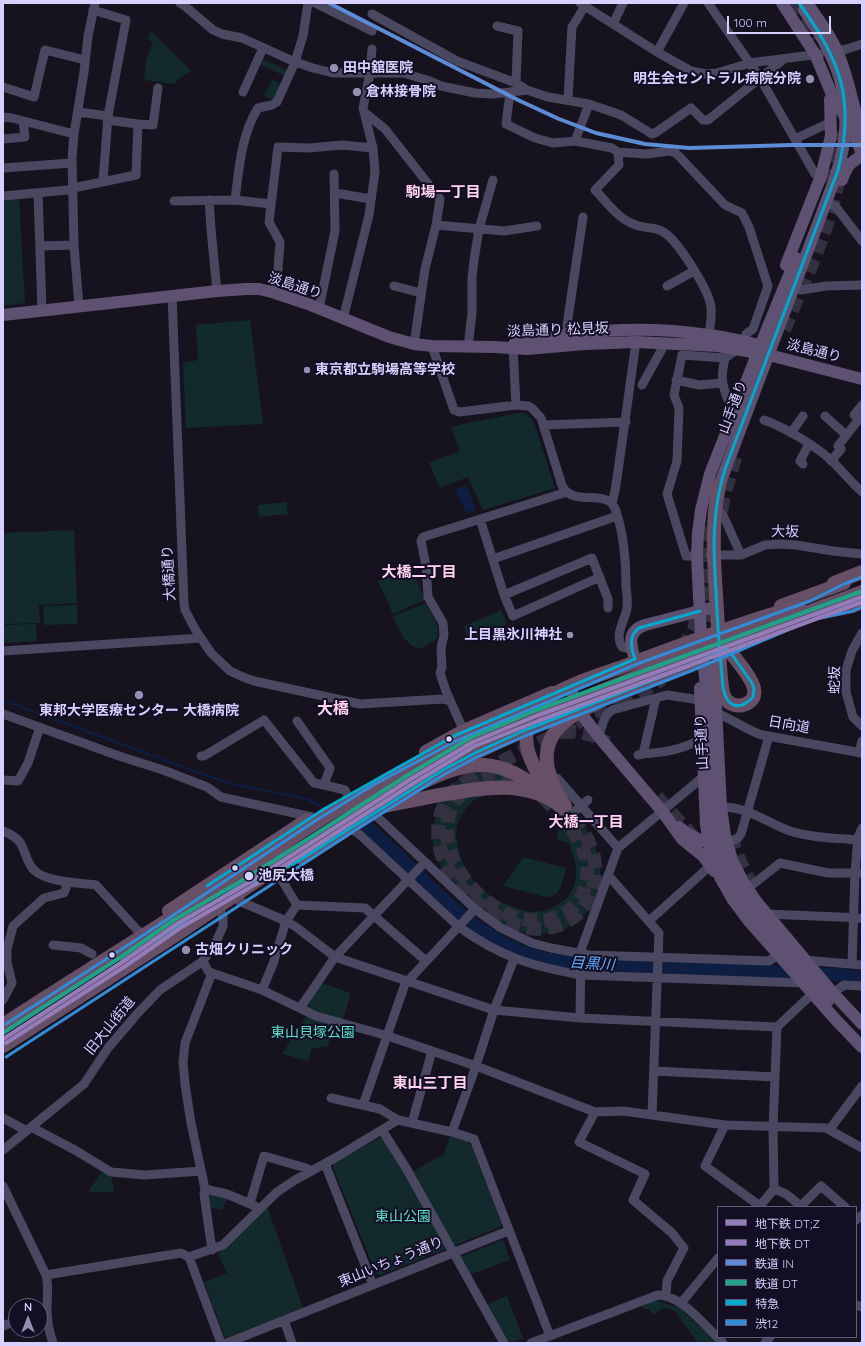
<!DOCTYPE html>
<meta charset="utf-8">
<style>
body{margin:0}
#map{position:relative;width:865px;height:1346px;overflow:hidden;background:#16131f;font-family:Quicksand,"Noto Sans JP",sans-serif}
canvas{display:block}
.frame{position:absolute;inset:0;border:4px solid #d8d1ff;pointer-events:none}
.legend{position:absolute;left:717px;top:1206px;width:140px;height:132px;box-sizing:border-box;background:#130e24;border:1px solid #625c7c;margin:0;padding:5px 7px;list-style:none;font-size:12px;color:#d8d1ff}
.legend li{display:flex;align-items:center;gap:8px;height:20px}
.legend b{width:20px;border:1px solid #625c7c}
.north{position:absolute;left:8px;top:1298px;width:40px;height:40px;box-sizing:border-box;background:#130e24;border:1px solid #625c7c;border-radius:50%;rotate:0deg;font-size:11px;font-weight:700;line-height:16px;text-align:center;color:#d8d1ff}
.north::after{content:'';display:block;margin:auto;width:14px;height:18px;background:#948eb1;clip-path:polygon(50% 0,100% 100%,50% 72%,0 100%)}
.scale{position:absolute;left:727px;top:16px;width:104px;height:18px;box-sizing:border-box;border:2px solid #d8d1ff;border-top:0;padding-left:5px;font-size:12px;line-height:14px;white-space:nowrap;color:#d8d1ff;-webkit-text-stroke:3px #130e24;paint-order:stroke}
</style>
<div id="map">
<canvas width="865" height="1346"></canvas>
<div class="frame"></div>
<ul class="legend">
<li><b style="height:5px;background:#937cb9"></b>地下鉄 DT;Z</li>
<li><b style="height:5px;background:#937cb9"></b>地下鉄 DT</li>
<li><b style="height:5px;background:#5c8cd6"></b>鉄道 IN</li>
<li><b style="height:5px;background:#20a288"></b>鉄道 DT</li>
<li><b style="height:5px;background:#00a9ce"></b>特急</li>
<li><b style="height:5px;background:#338bd7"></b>渋12</li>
</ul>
<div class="north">N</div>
<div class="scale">100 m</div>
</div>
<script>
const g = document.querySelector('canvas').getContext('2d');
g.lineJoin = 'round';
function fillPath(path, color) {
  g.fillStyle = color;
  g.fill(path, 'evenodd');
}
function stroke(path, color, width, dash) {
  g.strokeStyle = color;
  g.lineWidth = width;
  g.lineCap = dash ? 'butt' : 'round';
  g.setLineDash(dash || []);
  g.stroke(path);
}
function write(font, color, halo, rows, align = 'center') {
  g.font = font + ' Quicksand,"Noto Sans JP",sans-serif';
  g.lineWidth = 4;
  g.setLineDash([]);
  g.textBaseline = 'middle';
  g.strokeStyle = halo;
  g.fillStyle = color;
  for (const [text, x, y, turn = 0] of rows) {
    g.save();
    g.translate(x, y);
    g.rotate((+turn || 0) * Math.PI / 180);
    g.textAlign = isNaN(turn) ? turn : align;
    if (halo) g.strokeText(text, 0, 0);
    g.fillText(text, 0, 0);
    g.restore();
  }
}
const green = new Path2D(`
 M151 31 191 71 176 81 175 84 144 80 146 61 153 42 148 40Z
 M262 59 287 70 285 76 259 64Z
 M272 80 282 84 274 101 264 95Z
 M19 197 25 303 3 306V198Z
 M250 320 263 424 186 428 183 363 198 360 196 325Z
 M523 412 531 418 534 422 555 488 483 510 468 477 440 488 429 463 460 451 451 428 463 424Z
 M286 502 288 514 259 517 258 505Z
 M74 530 77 603 39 605 40 623 3 624V533Z
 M411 567 425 600 393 614 378 581Z
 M426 603C430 612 438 621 438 631 439 637 436 640 431 643 427 645 424 648 420 648 406 648 397 626 393 616Z
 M77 605V624L44 625 43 606Z
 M501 610 507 624 468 642 464 626Z
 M36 624 37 641 3 643V625Z
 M484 770 538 779 527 798C505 793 478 789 464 811 455 823 455 834 458 848 462 867 473 884 489 895 498 901 515 908 525 911 547 915 573 902 576 878 577 866 573 854 569 843L557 840 559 828 551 815 567 801C589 829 612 865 594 900 577 935 535 942 503 925 491 919 482 909 472 900 455 885 439 870 434 847 431 835 434 820 438 808 446 785 460 775 484 770Z
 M523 857 566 868C562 880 562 897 546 897L503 886Z
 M319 982 351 993 343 1019 310 1010 305 1006Z
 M307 1016 333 1025 328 1046 311 1049 308 1061 282 1054Z
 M450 1135 467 1141 472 1147 501 1223 500 1227 396 1269 380 1275 376 1273 333 1168 335 1162 382 1137 387 1140 392 1138 412 1172 444 1154Z
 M103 1170 111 1173 114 1192H88Z
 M207 1191 227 1196V1199L222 1210 210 1207Z
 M267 1206 303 1308 225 1338 204 1282 227 1273 218 1254Z
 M503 1240 510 1260 469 1275 459 1257Z
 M507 1296 523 1338 513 1342 508 1340 488 1304Z
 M652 1300 679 1307 717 1343H698L675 1311 664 1308 653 1315 649 1309H644L642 1305Z`);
const water = new Path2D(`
 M466 485 476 509 466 513 456 490Z`);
const stream = new Path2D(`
 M3 700 178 765 228 783 299 797 309 800 321 806`);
const river = new Path2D(`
 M368 828C417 870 459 925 520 951 536 958 554 960 571 963L840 975 862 978`);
const highwayTunnel = new Path2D(`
 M789 3 802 23 811 41
 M830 183 834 149 833 132
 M784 330C804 280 832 226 839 173
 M721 511 726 488 737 452
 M706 583 707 542 709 522
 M704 621 708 601 710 573
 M682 649 694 629 699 608
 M621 706 662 679
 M562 732C577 730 594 734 607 743
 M516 779C467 760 427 803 441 852 449 878 470 900 493 914 512 926 534 933 556 926 590 916 603 879 591 847 585 832 574 819 563 808
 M543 797C558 813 576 830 583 850 599 890 570 927 527 920 476 912 421 842 460 794 480 769 516 755 543 741 572 726 599 710 627 693
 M657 797 717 863
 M730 836 738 857 750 883`);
const minor = new Path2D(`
 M180 3 186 7 213 30 222 34 242 38 295 62 313 68 333 73H403L427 80 441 86 475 93 493 94 527 90
 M315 3 372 31
 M580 3 657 52 684 3
 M708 3 760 78 815 174 821 176
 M93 10 126 20 108 116 103 181
 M372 14 457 61 516 83 527 90 548 97 589 104 621 115 652 134 655 133 691 108 703 120H708L784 59
 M613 24 623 3
 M497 26 518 31 516 83
 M657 52 691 71 706 74 717 73 750 63 820 54
 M833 52 847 49 862 44
 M3 87 34 97 45 50 85 60
 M243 92 263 48
 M510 93 506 124 535 138 553 143 575 141 612 148 618 152 646 154 670 151 676 153 725 205 742 213 749 227 768 286 753 329 746 334 743 342
 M568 99 572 27 585 6
 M78 112 108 116
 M364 112 385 129 440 199 436 225 425 269 414 344
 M3 117 12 118 74 134
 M138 124 153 125 158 88
 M3 139 25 137 23 121
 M795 139 831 122
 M575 141 589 104
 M618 152 619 165 595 190C608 203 619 221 639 226 648 229 655 226 665 233 679 243 709 290 711 307 712 316 710 326 709 335
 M3 168 72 163
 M38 193 42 310
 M335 193 371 199
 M3 196 68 190 73 188 136 175 138 124 107 120
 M209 200 211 229 217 291
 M235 200C239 169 241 135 258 108L272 105 277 102 295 62 303 36 308 3
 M174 201 235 200 271 204
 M832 205 836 207 862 241
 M436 225 504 231 537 226
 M40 246 74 245
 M394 286 421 293
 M667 286 694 271
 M801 290 826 286 862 285
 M272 292 278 269 280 242 269 222 278 147 309 148 342 145 373 148
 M172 296 184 603 185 610 195 629 211 653 230 671 243 677 254 681 360 704 443 699 450 701
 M79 306 74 245 72 158 74 134 84 72 88 36 95 3
 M319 309 335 231 334 174
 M343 319 369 215 375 172 373 148 363 108 370 73 372 49
 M570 340 567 325 583 217
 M432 346 454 410 460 412 516 405 528 406 532 408 541 418 560 479C561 484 563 489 567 492 581 504 609 489 616 511 624 535 626 562 626 587 627 594 628 601 627 608 625 621 614 634 622 647L632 650
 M468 347 472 313V278L474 260 479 229 493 180
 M513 348 516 405
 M725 358C721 376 721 383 728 400L737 405
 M676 380 699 385 722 383
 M642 385 662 349 663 343
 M825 416 846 435
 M764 420C786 428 818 447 834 463 843 472 852 483 862 492
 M543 425 626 422
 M791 433 803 416
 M831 461 841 449 838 446 859 419 854 415 862 405
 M803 464 800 461 809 444
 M612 503 615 491 619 464 636 342
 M715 506 723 515 741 555
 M480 519 504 595 513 616 600 577
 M710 555H741L765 545 780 544 796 545 833 551 862 554
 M697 556H686L667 494 677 461 679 408 674 395 682 355 725 358 738 349
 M493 559 617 516
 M504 595 592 558 608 599V608
 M862 633 852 651 846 670V692L853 717 862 726
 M3 651 201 638
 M716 713C733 719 746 730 762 735L862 753
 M3 714 119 756 163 770 207 787 221 797 312 817
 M466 736 446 691 440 673 442 667 441 648 444 635 443 623 428 597 426 566 421 541 423 537 567 492
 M599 737C602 727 603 716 612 710L667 695 700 700
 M859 753 862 741
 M643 754C667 752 680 750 702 739
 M638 755 643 754 656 698
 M201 756H204L264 720 314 783 324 785 330 768 297 721
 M557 778 618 848
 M3 780 18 781 28 763 40 727
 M324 785 345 790 348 796
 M721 807C749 807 765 822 790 831 811 838 836 838 858 840
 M373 813 475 909 501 928 532 943 551 948 589 955 769 961 779 954
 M348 829 353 830 359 834 459 927C501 957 531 966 581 975L804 983
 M3 831C8 833 15 837 19 841 26 850 26 864 35 871 47 882 80 883 96 885L139 932
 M727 842 737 839 741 834 769 736
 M278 874 297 905 365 908 426 961
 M608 875 659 933 652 1115
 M747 889 780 863 828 873H862
 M239 901 286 921 296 927 335 957 494 1010 580 1018 777 1027 813 993
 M767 914 862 918
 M649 921 711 865
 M53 945 81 948 92 954
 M804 960 862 965
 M203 961 208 971 212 973 262 990 316 1016 388 1036 476 1066 595 1112 623 1111 725 1125 826 1128 862 1148
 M852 964 855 873 858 837 862 828
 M262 990 273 964 286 921 297 905
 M833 993 844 985 862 986
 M3 1000 12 983 7 962V949L13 926 44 898 64 893 68 882
 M300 1008 335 957 425 862
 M580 1018 581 950 618 848 703 777
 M654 1071 775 1077
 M331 1098 380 1109 398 1120 452 1132 474 1139 550 1336
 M363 1105 405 984 475 909
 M595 1112 579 1142 645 1174 633 1200 672 1233 684 1248 667 1281 666 1295
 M3 1118 27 1131
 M412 1123 432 1051
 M725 1125 705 1166 760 1206
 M31 1127 75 1150 111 1172 145 1175 201 1171
 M830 1129 862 1086
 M382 1130 406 1168 504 1343
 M452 1132 476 1066 494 1010 514 959
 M3 1150 84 1084 108 1048 137 1014 160 990 203 961 217 940 223 926V916L221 913
 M325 1164 373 1285
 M3 1186 46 1275C49 1286 47 1297 47 1308 47 1320 49 1332 53 1343
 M205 1189 227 1194 255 1206
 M774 1189 786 1194 801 1206 821 1186 845 1207
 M250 1203 264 1156 306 1168 312 1171
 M759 1207 774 1189 773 1127 777 1027
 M856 1220 862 1215
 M212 1250 204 1194 205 1189 191 1123 185 1084 183 1062 185 1043 212 973
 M189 1257 221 1343
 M46 1275 181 1253 189 1257 223 1245 277 1192 295 1180 335 1158 398 1120
 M682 1302 718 1258
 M856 1305 862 1307
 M284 1320 292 1343
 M3 1326 16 1321
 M227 1343 508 1231
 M531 1343 658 1295C682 1295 706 1327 723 1343
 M765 1343 770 1337`);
const major = new Path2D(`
 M782 3 815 54 833 97 847 120 862 153
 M807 3C820 22 834 40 841 61 850 84 853 109 862 132
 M842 180C847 166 849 163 862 156
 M786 265 821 176 831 136 830 99 833 97
 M3 315 217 291 246 289H259L272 292 308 304 389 337 414 344 432 346 494 347 527 349 585 344 636 342 718 346 769 355 862 379
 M514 344C577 330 644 325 708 335 725 337 743 341 759 345
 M716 494 834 181 841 158
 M635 659C630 644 627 631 645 625L711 608
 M714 666 721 807 725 836 732 860 743 882 756 901 833 993 862 1024
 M569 686 583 716 599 737 662 811 682 839 703 856 714 871
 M700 688 706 825 711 853 720 877 733 900 748 920 836 1020 862 1047
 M707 698 701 637 697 556 698 533 701 510 710 474 767 329 796 258
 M679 827C690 837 701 842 716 843`);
const highway = new Path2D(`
 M719 486C709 533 716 582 718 629 720 649 719 673 723 693 728 713 758 707 754 689 753 679 734 657 728 649L744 642
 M834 583 862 572
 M781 606 844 583
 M819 613 852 606 862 602
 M426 752 464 731 552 693
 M302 858C359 822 415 783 475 753 545 719 618 693 691 665
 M169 911 307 820
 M127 958 201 910`);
const minorBridge = new Path2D(`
 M575 811 588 800`);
const majorBridge = new Path2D(`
 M804 10C838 58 854 99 841 158
 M707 698 713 823 718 847 726 871 733 885 747 906 829 1000`);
const highwayBridge = new Path2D(`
 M421 783C469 759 500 756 542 792
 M545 786C532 765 518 740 532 716 538 706 547 699 556 693 579 680 606 673 630 664 686 643 742 623 799 606
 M565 806C532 756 544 725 597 703
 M370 809C393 804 416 800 439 795 481 788 527 778 563 808
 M3 1025C77 977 151 931 225 884 249 868 272 852 295 836 353 798 412 764 474 735
 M3 1046 177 934 353 816 443 761 481 742 521 724 658 668 862 592`);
const bus1 = new Path2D(`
 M728 649 752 683 754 689 753 697C739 712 727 707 723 688 720 655 717 623 716 590 713 548 712 510 725 469L838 170C856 99 840 60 799 3
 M635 659C631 647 628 636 639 628L700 611
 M207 886 324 809 454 736 635 659
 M3 1039 212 903 239 887 292 865 443 770 475 753 523 731 691 665 728 649`);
const bus2 = new Path2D(`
 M6 1024 142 936 315 821 375 784 456 741 637 664 810 601 844 584 862 577
 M6 1057 357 829 445 774 477 757 525 736 693 670 797 626 815 619 853 611 862 607`);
const rail1 = new Path2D(`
 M329 3 518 100 559 119 596 133 645 144 689 148 792 145H862`);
const rail2 = new Path2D(`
 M3 1033 121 957 174 920 250 876 408 775 470 738 534 711 860 592`);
const metro1 = new Path2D(`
 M3 1039 124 961 177 924 253 880 411 779 473 742 536 716 862 597`);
const metro2 = new Path2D(`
 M6 1043 127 965 180 928 256 884 414 783 475 746 538 721 862 602`);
const markers = [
 [334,68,5,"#948eb1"],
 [810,79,5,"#948eb1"],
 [357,92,5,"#948eb1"],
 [307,370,4,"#948eb1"],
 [570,635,4,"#948eb1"],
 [139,695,5,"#948eb1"],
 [449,739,3.5,"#d8d1ff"],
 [235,868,3.5,"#d8d1ff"],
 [249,876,5,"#d8d1ff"],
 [186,950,5,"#948eb1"],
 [112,955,3.5,"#d8d1ff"]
];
const poiNames = [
 ["田中舘医院",343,68],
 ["明生会セントラル病院分院",801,79,"right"],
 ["倉林接骨院",366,92],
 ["東京都立駒場高等学校",315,370],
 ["上目黒氷川神社",562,635,"right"],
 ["東邦大学医療センター 大橋病院",139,711,"center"],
 ["古畑クリニック",195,950]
];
const streetNames = [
 ["淡島通り",295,286,18],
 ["淡島通り 松見坂",558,330,-2],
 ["淡島通り",814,351,14],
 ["山手通り",733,407,-69],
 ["大坂",785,532,1],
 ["大橋通り",169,573,-93],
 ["蛇坂",835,680,-89],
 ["日向道",789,725,10],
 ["山手通り",702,742,-93],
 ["旧大山街道",110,1026,-51],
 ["東山いちょう通り",391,1262,-22]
];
const stopNames = [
 ["池尻大橋",258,876]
];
const parkNames = [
 ["東山貝塚公園",313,1033],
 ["東山公園",403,1217]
];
const neighbourhoodNames = [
 ["駒場一丁目",443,192],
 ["大橋二丁目",419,572],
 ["大橋一丁目",586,822],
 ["東山三丁目",430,1083]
];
const waterNames = [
 ["目黒川",592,964,4]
];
const quarterNames = [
 ["大橋",333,709]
];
fillPath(green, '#122a2c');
fillPath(water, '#0d1e42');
stroke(stream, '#0d1e42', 2);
stroke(river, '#0d1e42', 13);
stroke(highwayTunnel, '#333041', 14, [14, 7]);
stroke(minor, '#4a4860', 9);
stroke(major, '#5e5171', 12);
stroke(highway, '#664f67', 14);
stroke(minorBridge, '#4a4860', 9);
stroke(majorBridge, '#5e5171', 12);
stroke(highwayBridge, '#664f67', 14);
stroke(bus1, '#00a9ce', 3);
stroke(bus2, '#338bd7', 3);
stroke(rail1, '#5c8cd6', 4);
stroke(rail2, '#20a288', 4);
stroke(metro1, '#937cb9', 4);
stroke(metro2, '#937cb9', 4);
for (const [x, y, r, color] of markers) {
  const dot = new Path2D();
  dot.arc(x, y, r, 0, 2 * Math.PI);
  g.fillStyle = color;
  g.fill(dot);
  stroke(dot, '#130e24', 1.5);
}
write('bold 14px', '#d8d1ff', '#130e24', poiNames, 'left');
write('14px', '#d8d1ff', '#130e24', streetNames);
write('bold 14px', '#d8d1ff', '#130e24', stopNames, 'left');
write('14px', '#5ce0c4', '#130e24', parkNames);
write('bold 15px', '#ffd3ed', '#130e24', neighbourhoodNames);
write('italic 15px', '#5faeff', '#130e24', waterNames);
write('bold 16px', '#ffd3ed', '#130e24', quarterNames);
</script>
